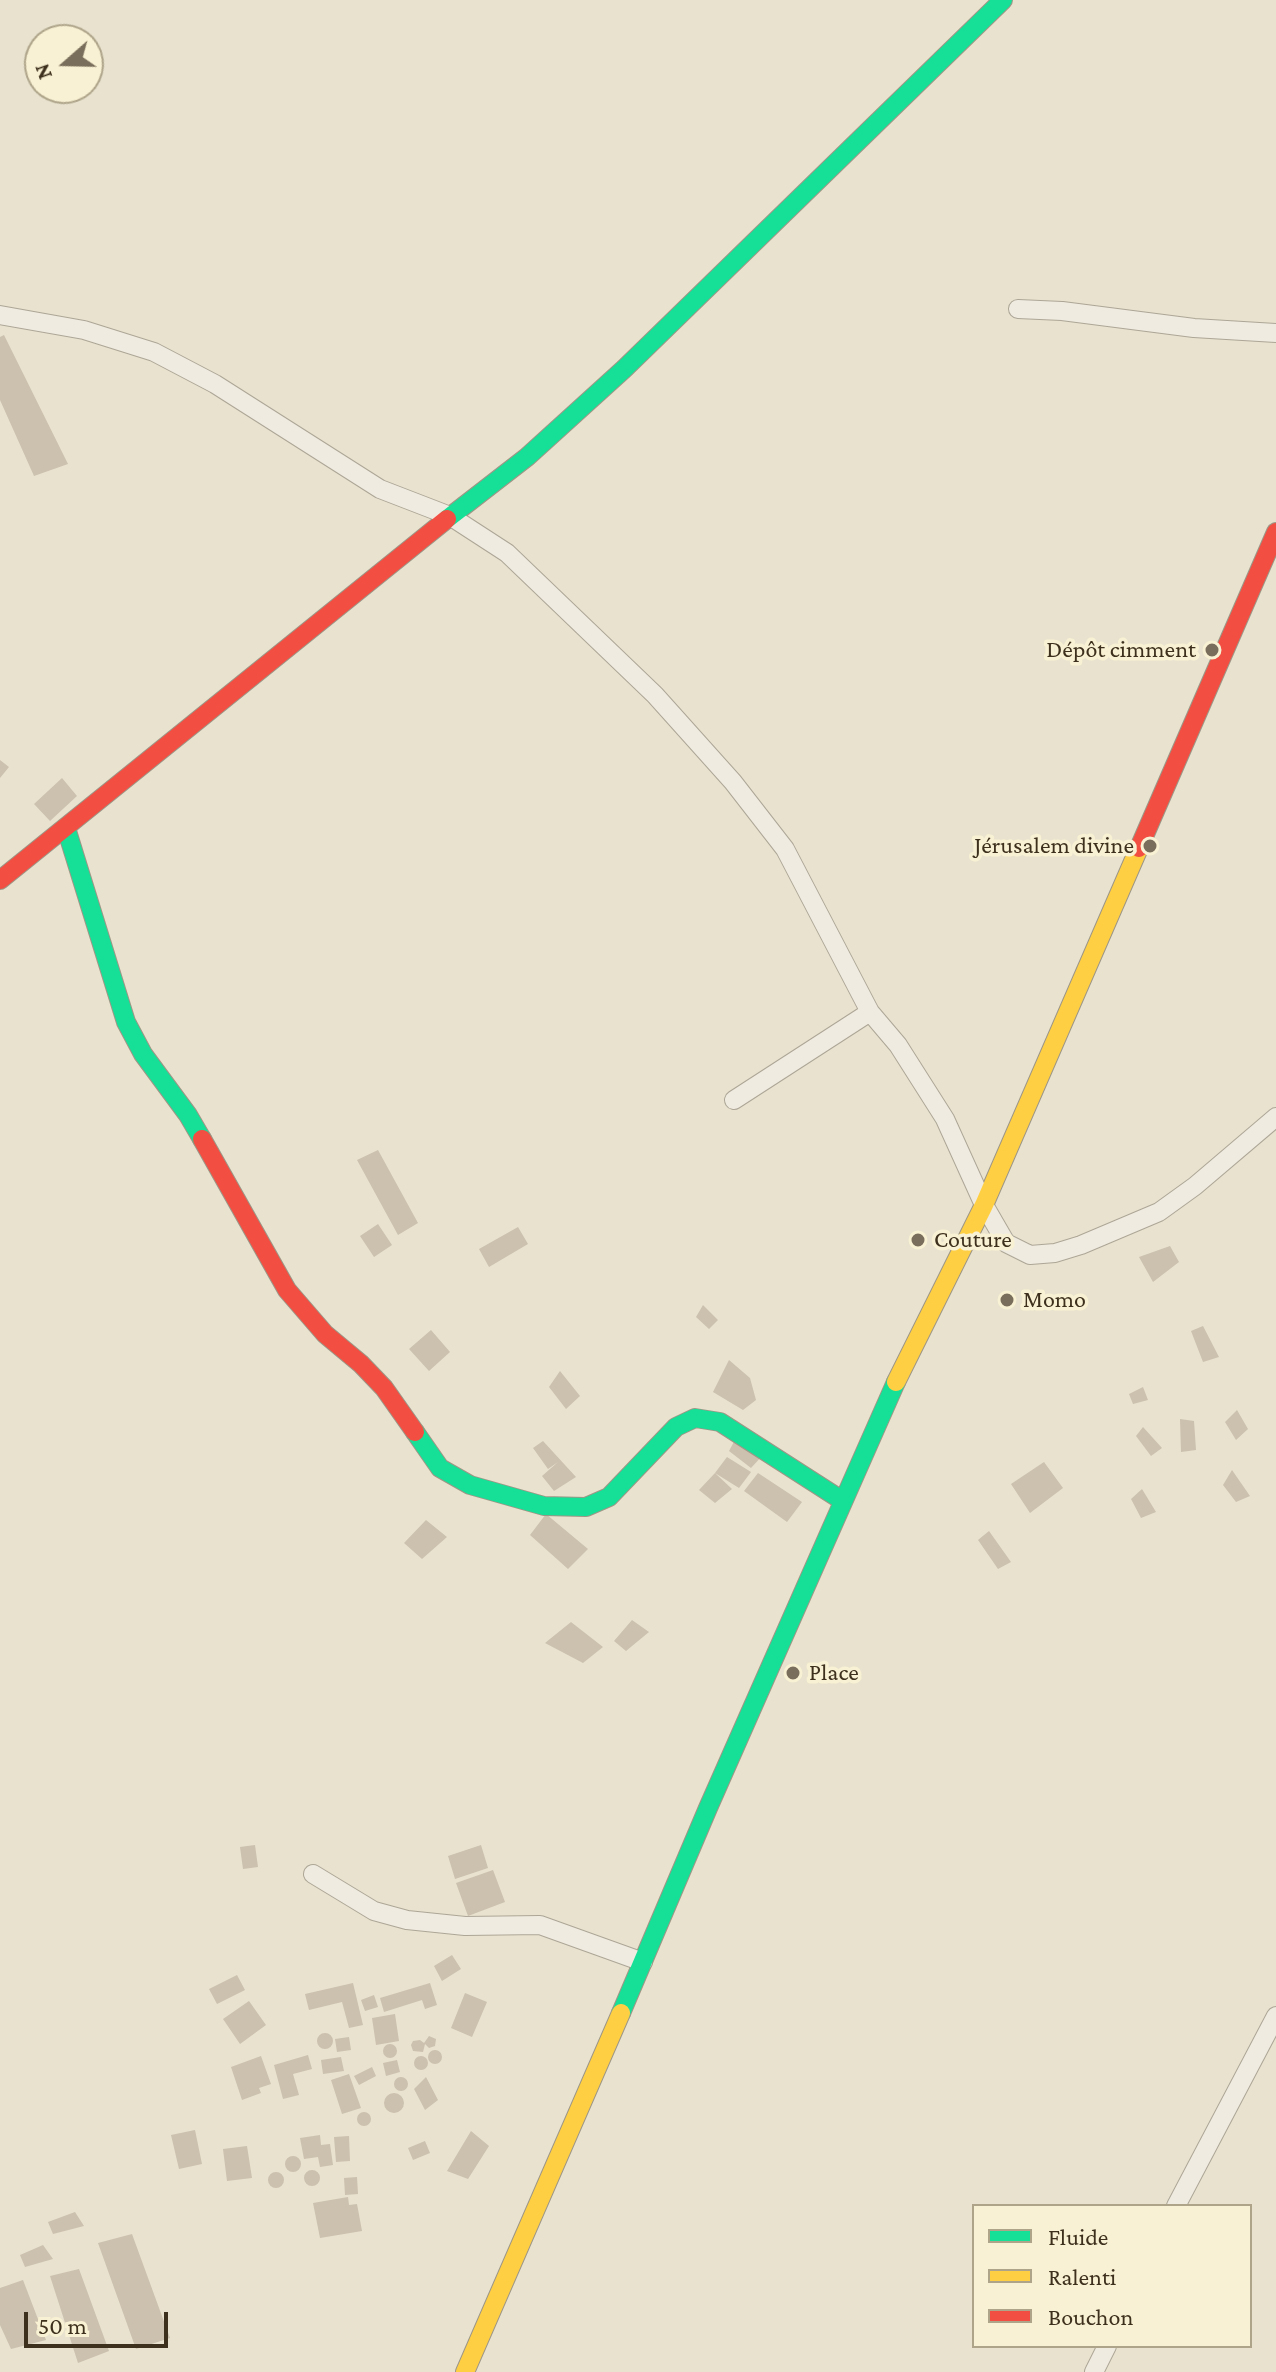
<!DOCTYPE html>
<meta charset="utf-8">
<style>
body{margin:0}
#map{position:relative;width:1276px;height:2372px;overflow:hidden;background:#e8e2ce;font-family:"Crimson Pro",serif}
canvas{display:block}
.legend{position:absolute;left:972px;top:2204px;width:280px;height:144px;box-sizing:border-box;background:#f9f1d3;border:2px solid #aea48a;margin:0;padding:10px 14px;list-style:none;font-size:24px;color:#3d301d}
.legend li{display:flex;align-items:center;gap:16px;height:40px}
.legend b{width:40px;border:2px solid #aea48a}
.north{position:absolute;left:24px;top:24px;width:80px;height:80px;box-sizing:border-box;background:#f9f1d3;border:2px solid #aea48a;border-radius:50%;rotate:250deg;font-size:22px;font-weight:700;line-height:32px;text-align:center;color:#3d301d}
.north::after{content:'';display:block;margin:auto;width:28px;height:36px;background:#796e5b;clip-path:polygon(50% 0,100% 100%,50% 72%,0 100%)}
.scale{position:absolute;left:24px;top:2312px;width:144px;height:36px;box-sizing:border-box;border:4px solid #3d301d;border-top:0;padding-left:10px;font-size:24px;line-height:28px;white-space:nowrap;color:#3d301d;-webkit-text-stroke:6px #f9f1d3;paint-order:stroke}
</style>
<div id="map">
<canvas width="1276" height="2372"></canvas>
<ul class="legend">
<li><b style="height:10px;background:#16e098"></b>Fluide</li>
<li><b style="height:10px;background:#ffcf43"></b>Ralenti</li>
<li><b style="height:10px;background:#f24e42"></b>Bouchon</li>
</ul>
<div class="north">N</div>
<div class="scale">50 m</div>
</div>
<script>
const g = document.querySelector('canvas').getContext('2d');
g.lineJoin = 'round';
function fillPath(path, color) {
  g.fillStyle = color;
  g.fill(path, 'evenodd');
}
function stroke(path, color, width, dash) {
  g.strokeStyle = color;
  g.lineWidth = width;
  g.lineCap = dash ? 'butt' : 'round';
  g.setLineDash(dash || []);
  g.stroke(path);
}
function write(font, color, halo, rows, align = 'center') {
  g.font = font + ' "Crimson Pro",serif';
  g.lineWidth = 7;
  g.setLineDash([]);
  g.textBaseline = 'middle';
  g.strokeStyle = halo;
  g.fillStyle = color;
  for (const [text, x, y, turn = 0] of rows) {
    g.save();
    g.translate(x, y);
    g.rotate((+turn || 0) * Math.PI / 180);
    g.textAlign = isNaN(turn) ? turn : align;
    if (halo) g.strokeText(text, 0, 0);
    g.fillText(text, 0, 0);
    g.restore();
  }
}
const building = new Path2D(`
 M4 335 68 464 34 476 0 400V337Z
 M0 760 9 767 0 778Z
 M62 778 77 796 50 821 34 804Z
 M378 1150 418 1223 398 1235 357 1160Z
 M378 1224 392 1245 374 1257 360 1236Z
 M518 1227 528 1244 489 1267 479 1249Z
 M1170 1246 1179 1262 1153 1282 1139 1257Z
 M703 1305 718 1320 709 1329 696 1317Z
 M1203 1326 1219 1357 1203 1362 1191 1331Z
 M431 1330 450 1352 429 1371 409 1349Z
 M729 1360 750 1378 756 1400 743 1410 713 1392Z
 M560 1371 580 1396 566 1409 549 1387Z
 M1143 1387 1148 1400 1133 1404 1129 1394Z
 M1237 1410 1248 1429 1236 1440 1225 1422Z
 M1180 1419 1194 1421 1196 1450 1181 1452Z
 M1143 1427 1162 1448 1151 1456 1136 1436Z
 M736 1438 762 1456 751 1468 729 1451Z
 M543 1441 576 1477 554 1491 542 1476 558 1462 548 1469 533 1448Z
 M727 1457 751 1472 739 1488 715 1473Z
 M1044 1462 1063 1488 1030 1513 1011 1484Z
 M1232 1470 1250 1496 1236 1502 1223 1485Z
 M715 1473 732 1489 715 1503 699 1490Z
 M758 1473 802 1502 787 1522 744 1491Z
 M1142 1489 1156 1512 1141 1518 1131 1499Z
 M546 1514 588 1549 568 1569 530 1535Z
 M426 1520 447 1537 422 1559 404 1543Z
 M989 1531 1011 1562 998 1569 978 1540Z
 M632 1620 649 1632 626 1651 614 1641Z
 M571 1622 603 1647 583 1663 545 1643Z
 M255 1845 258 1867 243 1869 240 1847Z
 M481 1845 488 1868 455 1879 448 1856Z
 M493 1870 505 1902 468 1916 456 1883Z
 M452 1955 461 1969 442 1981 434 1966Z
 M237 1975 245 1990 217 2004 209 1989Z
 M353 1983 363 2025 349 2028 342 2002 309 2010 305 1994Z
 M430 1983 437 2005 425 2009 422 2000 384 2012 380 1998Z
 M465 1993 487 2002 472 2037 451 2028Z
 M374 1995 378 2007 365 2011 361 2000Z
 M249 2001 266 2025 240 2044 223 2019Z
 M395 2014 399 2041 376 2045 372 2018Z
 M317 2041a8 8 0 1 1 16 0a8 8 0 1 1-16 0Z
 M429 2036 436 2039 435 2046 429 2048 425 2044 423 2052 413 2051 411 2045 413 2041 420 2040 424 2043Z
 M349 2037 351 2050 337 2052 335 2039Z
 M383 2051a7 7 0 1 1 14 0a7 7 0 1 1-14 0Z
 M428 2057a7 7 0 1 1 14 0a7 7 0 1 1-14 0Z
 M308 2055 312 2069 293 2074 299 2095 283 2099 274 2065Z
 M414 2063a7 7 0 1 1 14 0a7 7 0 1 1-14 0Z
 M261 2056 271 2084 259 2088 261 2093 242 2100 231 2067Z
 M341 2057 344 2071 323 2074 321 2060Z
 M397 2060 400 2072 386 2076 383 2063Z
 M372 2067 376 2076 359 2085 354 2076Z
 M349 2074 361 2108 342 2114 331 2080Z
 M426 2077 438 2100 425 2110 414 2089Z
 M394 2084a7 7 0 1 1 14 0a7 7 0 1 1-14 0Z
 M384 2103a10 10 0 1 1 20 0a10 10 0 1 1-20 0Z
 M357 2119a7 7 0 1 1 14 0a7 7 0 1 1-14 0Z
 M195 2130 202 2164 179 2169 171 2135Z
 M471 2131 489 2146 468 2179 447 2171Z
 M320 2135 321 2145 330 2144 333 2165 320 2167 318 2157 304 2159 300 2138Z
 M349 2136 350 2161 336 2162 334 2137Z
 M425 2141 430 2153 413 2160 408 2148Z
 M247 2146 252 2178 227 2181 223 2149Z
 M285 2164a8 8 0 1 1 16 0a8 8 0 1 1-16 0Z
 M304 2178a8 8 0 1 1 16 0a8 8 0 1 1-16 0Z
 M268 2180a8 8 0 1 1 16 0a8 8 0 1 1-16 0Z
 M357 2177 358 2194 345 2195 344 2178Z
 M348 2197 349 2205 357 2204 362 2231 320 2238 313 2203Z
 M75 2212 84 2226 53 2234 48 2222Z
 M132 2234 170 2338 136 2349 98 2243Z
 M43 2245 53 2259 25 2267 20 2255Z
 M79 2269 109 2351 78 2363 50 2276Z
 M23 2280 46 2340 11 2349 0 2325V2288Z`);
const street = new Path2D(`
 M1018 309 1062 311 1194 328 1276 333
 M0 315 84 330 154 352 215 384 380 489 450 516 507 553 655 695 733 782 785 849 870 1012
 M734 1100 870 1012 898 1045 945 1119 984 1205 1006 1243 1030 1255 1055 1253 1081 1245 1159 1212 1195 1186 1276 1117
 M313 1874 374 1911 407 1920 465 1926 540 1925 643 1962
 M1176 2206 1276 2016
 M1094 2372 1107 2346`);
const fast = new Path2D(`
 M447 519 527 457 624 369 1003 0
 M66 828 126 1022 143 1054 188 1115 202 1139
 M415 1432 440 1468 470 1485 544 1506 586 1507 609 1497 676 1427 695 1418 720 1422 843 1501
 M621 2013 708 1808 896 1382`);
const slow = new Path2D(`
 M896 1382 984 1205 1139 848
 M465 2372 621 2013`);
const jam = new Path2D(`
 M1139 848 1276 532
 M0 880 447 519
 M202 1139 287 1290 325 1334 361 1364 384 1388 415 1432`);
const markers = [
 [1212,650,8,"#796e5b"],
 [1150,846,8,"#796e5b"],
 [918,1240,8,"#796e5b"],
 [1007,1300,8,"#796e5b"],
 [793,1673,8,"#796e5b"]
];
const poiNames = [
 ["Dépôt cimment",1196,650,"right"],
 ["Jérusalem divine",1134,846,"right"],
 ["Couture",934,1240],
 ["Momo",1023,1300],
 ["Place",809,1673]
];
fillPath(building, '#ccc0ae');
stroke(street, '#ada697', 20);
stroke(fast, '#9d9686', 20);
stroke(slow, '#9d9686', 20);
stroke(jam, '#9d9686', 20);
stroke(street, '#efebe0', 18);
stroke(fast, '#16e098', 18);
stroke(slow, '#ffcf43', 18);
stroke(jam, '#f24e42', 18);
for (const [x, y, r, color] of markers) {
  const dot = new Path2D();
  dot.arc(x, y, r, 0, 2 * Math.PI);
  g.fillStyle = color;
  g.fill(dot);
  stroke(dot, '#f9f1d3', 3);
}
write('24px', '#3d301d', '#f9f1d3', poiNames, 'left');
</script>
